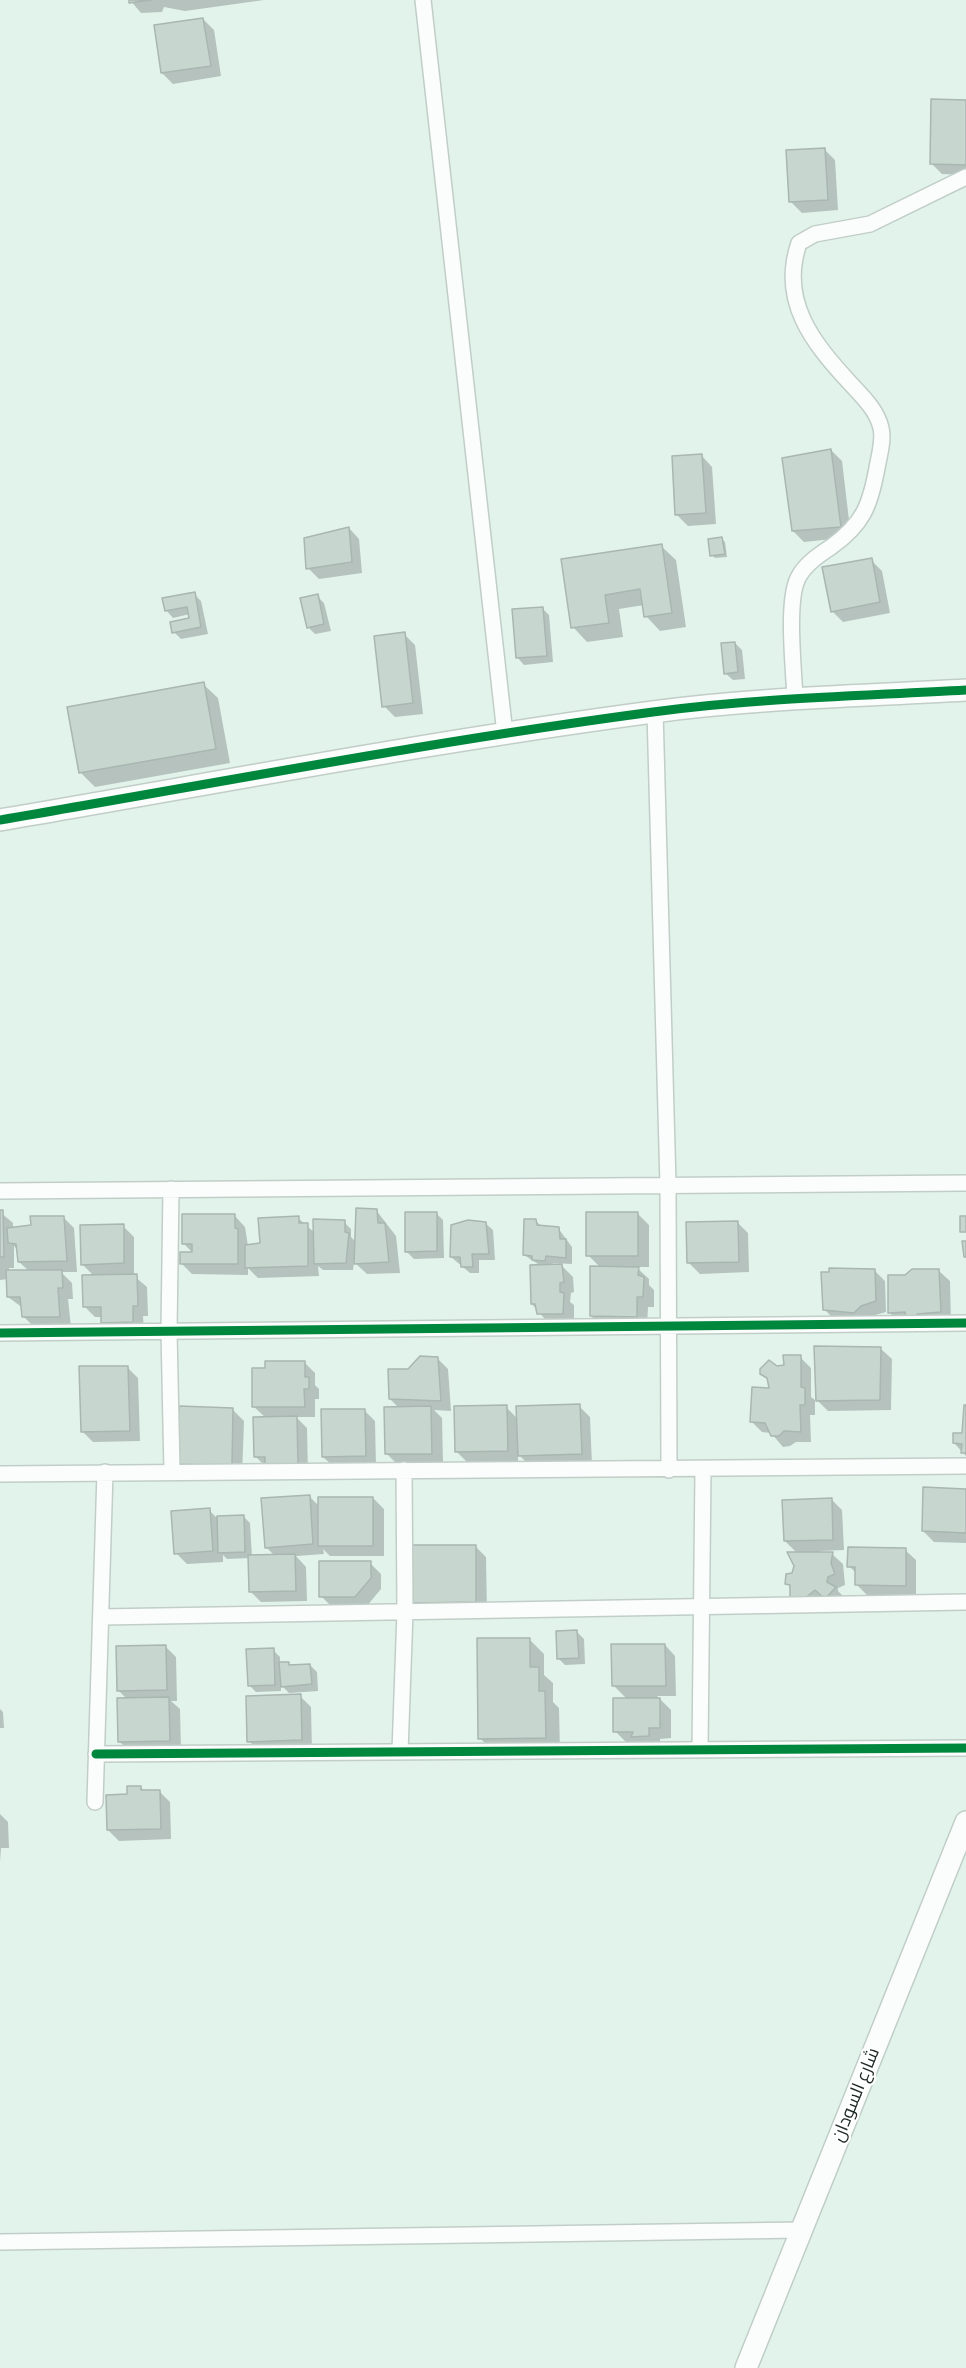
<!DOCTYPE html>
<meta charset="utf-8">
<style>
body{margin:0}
canvas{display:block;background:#e2f3ec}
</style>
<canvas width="966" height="2368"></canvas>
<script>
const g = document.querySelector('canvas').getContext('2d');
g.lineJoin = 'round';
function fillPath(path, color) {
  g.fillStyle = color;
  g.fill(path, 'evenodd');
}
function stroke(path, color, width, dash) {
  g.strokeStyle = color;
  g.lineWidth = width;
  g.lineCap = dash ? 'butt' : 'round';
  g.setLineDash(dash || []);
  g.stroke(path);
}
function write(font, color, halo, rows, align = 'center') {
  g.font = font + ' Manrope,Cairo,sans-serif';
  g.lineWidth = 4.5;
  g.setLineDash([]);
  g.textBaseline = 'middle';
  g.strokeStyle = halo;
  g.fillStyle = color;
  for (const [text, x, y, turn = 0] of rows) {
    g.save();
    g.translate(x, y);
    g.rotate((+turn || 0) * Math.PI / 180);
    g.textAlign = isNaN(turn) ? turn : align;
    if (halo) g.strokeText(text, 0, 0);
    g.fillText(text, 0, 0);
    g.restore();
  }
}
const shadow = new Path2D(`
 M130 0H264L185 11 164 7 162 12 141 13Z
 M203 19 214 30 221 76 173 84 162 73Z
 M966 101V175L942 174 931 163Z
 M824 149 835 160 838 210 802 213 791 202Z
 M831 450 842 461 851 537 804 542 793 531Z
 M702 456 712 467 716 524 688 526 677 515Z
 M349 528 359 539 362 573 319 579 308 568Z
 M722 539 725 542 727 557 715 558 712 555Z
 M661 546 676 560 686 627 660 631 646 616 644 605 619 609 623 637 587 642 573 627 563 560Z
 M871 560 882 571 890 613 843 622 832 611Z
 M194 594 201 601 208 634 181 639 174 632 191 619 190 614 173 618 166 610Z
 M317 596 324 603 331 631 315 634 308 627Z
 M542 608 549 615 553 662 524 665 517 657Z
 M404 634 415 645 423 714 395 717 384 706Z
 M735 643 742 650 745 679 733 680 725 673Z
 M203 684 218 698 230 763 95 787 80 772Z
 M376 1210 396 1236 400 1273 367 1274 354 1262 353 1270H323L318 1266 319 1276 258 1278 248 1268V1275L192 1274 181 1263 194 1254 183 1243 235 1216 245 1227 248 1246 262 1244 298 1218 315 1233 344 1222 351 1229V1237L356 1242Z
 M0 1212 13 1223V1229L63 1217 74 1228 77 1272H61L72 1283 73 1299H68L71 1327H34L23 1316V1308L8 1297V1279L0 1280ZM14 1246 19 1251V1262L29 1271H9V1268H14Z
 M436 1213 443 1220 444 1258 414 1259 407 1252Z
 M638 1214 649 1225V1267H636L649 1279V1285L654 1290V1307H648L647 1327H602L591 1316 600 1267 588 1255Z
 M535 1220 542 1227 558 1228 572 1247V1264L553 1263 552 1266H562L573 1277 574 1292 571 1293 570 1302 574 1305V1325H550L532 1304 541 1266 524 1255Z
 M737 1222 748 1233 749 1272 700 1274 689 1263Z
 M485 1223 493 1230 495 1260H479V1273H470L451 1257Z
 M123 1226 134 1237V1276L147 1287 148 1316H143L144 1332 114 1333 103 1322 102 1317H95L84 1306 94 1276 82 1264Z
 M874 1270 885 1281 886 1312 872 1316 865 1323 835 1320 824 1309Z
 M939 1271 950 1281 951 1323H900L889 1312 906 1277Z
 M881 1349 892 1359 891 1410 828 1411 817 1400Z
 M800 1357 811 1368V1397L815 1400V1415H810L811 1442H796L790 1446 783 1447 771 1433 762 1432 751 1421 771 1389 770 1381 762 1373 763 1366 769 1362 777 1368 786 1366Z
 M437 1358 448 1369 451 1411 434 1410 442 1418 443 1464 398 1465 387 1454 399 1408 390 1399 409 1370Z
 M304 1362 315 1373V1385L319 1389V1399H315V1417H296L307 1428 308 1475 266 1467 255 1456 266 1418 253 1406 267 1369Z
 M127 1367 138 1378 140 1441 93 1442 82 1431Z
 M579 1406 590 1417 592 1465 530 1466 518 1454V1461L467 1462 456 1451 506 1407 518 1419Z
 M966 1407V1456L954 1443 963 1435Z
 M233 1410 244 1421 242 1476 190 1474 179 1463Z
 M364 1410 375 1421 376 1467H334L323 1457Z
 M966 1490V1543L934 1542 923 1531Z
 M309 1496 319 1506 373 1498 384 1509V1556H330L323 1549 324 1554 296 1556 306 1567 307 1601 261 1602 250 1591V1558L227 1559 223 1555V1562L187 1564 176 1553 209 1510 216 1517 243 1516 250 1523 252 1557 275 1556 266 1547Z
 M831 1499 842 1510 844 1550 820 1551V1554H832L843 1564 845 1585 838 1588V1591L846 1599 802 1607 791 1596V1588L787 1583 793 1574 798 1554 785 1541Z
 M475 1546 486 1557 487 1613H425L414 1602Z
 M905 1550 916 1560V1596H868L857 1585V1574L849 1566Z
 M370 1563 381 1574V1589L366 1607H332L321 1596Z
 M577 1632 584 1639 585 1664 565 1665 558 1658Z
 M529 1639 544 1654V1675L553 1683V1702L559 1708 560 1752 494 1753 480 1738Z
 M665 1645 675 1656 676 1696H657L671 1710V1738L660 1739V1747H644L639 1742H626L615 1731 627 1699 613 1685Z
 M165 1646 176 1657 177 1701H171L180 1709 181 1751 130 1752 119 1741 127 1699 118 1690Z
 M273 1650 280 1657V1663H288L291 1667 310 1665 317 1672 318 1691 289 1693 281 1685V1691L256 1692 249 1685Z
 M300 1696 311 1707 312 1751 260 1752 249 1741Z
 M0 1709 3 1712 4 1728H0Z
 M141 1787 145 1792 159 1791 170 1802 171 1839 119 1841 108 1830 128 1795Z
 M0 1814 8 1822 9 1848H1L0 1862Z`);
const building = new Path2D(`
 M129 0H152L129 3Z
 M203 18 211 66 161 73 154 25Z
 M931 99 966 100V165L930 164Z
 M825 148 828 200 789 202 786 150Z
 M831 449 841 527 792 531 782 458Z
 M702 454 706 513 675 515 672 456Z
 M349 527 352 562 306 569 304 538Z
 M722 537 725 554 710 556 708 539Z
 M662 544 672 613 644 617 640 589 605 595 609 623 571 628 561 559Z
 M872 558 880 602 831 612 822 567Z
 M195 592 201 627 172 633 170 622 189 618 187 607 165 611 162 598Z
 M318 594 324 624 307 628 300 598Z
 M543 607 547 656 516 658 512 609Z
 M405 632 413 703 382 707 374 636Z
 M735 642 738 672 724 674 721 643Z
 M204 682 216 749 79 773 67 707Z
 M356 1208 377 1209 378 1223H385L389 1262 354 1264Z
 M0 1210H3L4 1257H0Z
 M405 1212H437V1251L405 1252Z
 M586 1212H638V1256H586Z
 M182 1214H235V1228L238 1229V1264H180V1252H192V1244H182Z
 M30 1216H64L67 1261 18 1262 16 1244 8 1243 7 1228 31 1225Z
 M299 1216V1223H308V1266L245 1268V1245L260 1243 258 1218Z
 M960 1216H966V1232H960Z
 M313 1219 345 1220V1232L349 1233 346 1263 314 1264Z
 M524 1219H536L537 1225 559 1227 560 1239H566V1258L546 1256 545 1261 532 1260V1256L523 1255Z
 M468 1220 486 1222 489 1254H472L473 1267H461L460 1257H450L451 1225Z
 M738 1221 739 1262 687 1263 686 1222Z
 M124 1224V1263L81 1265 80 1225Z
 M962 1241H966V1257H964Z
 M562 1264 564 1282 560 1283V1292L564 1293 563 1314H537L535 1304H531L530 1265Z
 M590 1266 639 1267 638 1275 644 1277 643 1297H637V1317L590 1316Z
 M829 1268 875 1269 876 1301 861 1306 854 1313 823 1310 821 1272H829Z
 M912 1269H939L941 1312 917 1314 914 1320H907L905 1312 888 1313V1275H905Z
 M6 1270H62L63 1288H58L60 1317H22L20 1297H7Z
 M137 1274 138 1306H133V1322L101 1323V1307H83L82 1275Z
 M814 1346 881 1347 880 1400 816 1401Z
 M783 1355H801V1387L805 1388V1405H800L801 1432 784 1431 779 1436H771L765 1423 750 1422 752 1387 769 1388 767 1378 760 1374V1369L769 1360 777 1366 784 1365Z
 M420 1356 438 1357 441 1401 389 1399 388 1369H408Z
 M265 1361H305V1377H309V1389H304L305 1407H252V1368H265Z
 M79 1366H128L130 1431 81 1432Z
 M580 1404 582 1454 518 1456 516 1406Z
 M507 1405 508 1451 455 1452 454 1406Z
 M964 1405H966V1453H961L962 1444 953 1443V1433H962Z
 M179 1406 233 1408 232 1466 177 1464Z
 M431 1406 432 1454H385L384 1407Z
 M321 1409H365L366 1456 322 1457Z
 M297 1416 298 1465H265V1457H254L253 1417Z
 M923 1487 966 1489V1533L922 1531Z
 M310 1495 313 1544 265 1548 261 1498Z
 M318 1497H373V1546H318Z
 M832 1498 833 1540 784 1541 782 1500Z
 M210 1508 213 1551 174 1554 171 1511Z
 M244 1515 245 1552 218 1553 217 1516Z
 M412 1545H476V1602L413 1603Z
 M848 1547 906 1548V1586L855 1585V1567H847Z
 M787 1552H833L831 1563 835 1574 828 1577 827 1582 836 1587 825 1599 815 1590 804 1599 790 1597V1585L785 1584 786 1574 792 1573 794 1566Z
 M295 1554 296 1591 249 1592 248 1555Z
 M319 1561H371V1578L355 1597H319Z
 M577 1630 579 1658 557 1659 556 1631Z
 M477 1638H530V1667H539V1691H545L546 1738 478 1739Z
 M611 1644H665L666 1686H612Z
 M166 1645 167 1690 117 1691 116 1646Z
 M274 1648 275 1685 248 1686 246 1649Z
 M279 1662H289V1665L310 1664 312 1684 281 1687Z
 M301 1694 302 1740 247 1742 246 1696Z
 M169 1697 170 1741 118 1742 117 1698Z
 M613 1698H660V1728H649V1736L631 1737 633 1732H613Z
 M127 1786H141V1790H160L161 1829 107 1830 106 1795 127 1794Z`);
const street = new Path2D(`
 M423 0 505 734
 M795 699C794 670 786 602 798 578 805 564 819 555 831 547 863 524 870 506 877 468 879 456 884 440 881 428 877 410 862 396 850 383 813 343 779 301 799 243L815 234 870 224 966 177
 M655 711 668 1185 669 1470
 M171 1189 169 1331 172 1472
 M0 1191 966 1183
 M0 1333 966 1323
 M0 1474 966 1466
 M101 1617 966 1602
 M700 1750 703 1469
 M400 1752 405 1612 404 1470
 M96 1754 966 1748
 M95 1802 105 1472
 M0 2242 801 2230`);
const secondary = new Path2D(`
 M0 820C217 783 434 741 653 712 756 698 862 696 966 690
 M746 2368 966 1822`);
const cycleway = new Path2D(`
 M0 820C217 783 434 741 653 712 756 698 862 696 966 690
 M0 1333 966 1323
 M96 1754 966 1748`);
const streetNames = [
 ["شارع السودان",856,2095,-68]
];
fillPath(shadow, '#0003');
fillPath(building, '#c8d6d0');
stroke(building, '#a9b6b1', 1.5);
stroke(street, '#c1cec8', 18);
stroke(secondary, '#c1cec8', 24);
stroke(street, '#fbfdfc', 15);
stroke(secondary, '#fbfdfc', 21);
stroke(cycleway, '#00873e', 9);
write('18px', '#1d2924', '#fff', streetNames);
</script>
